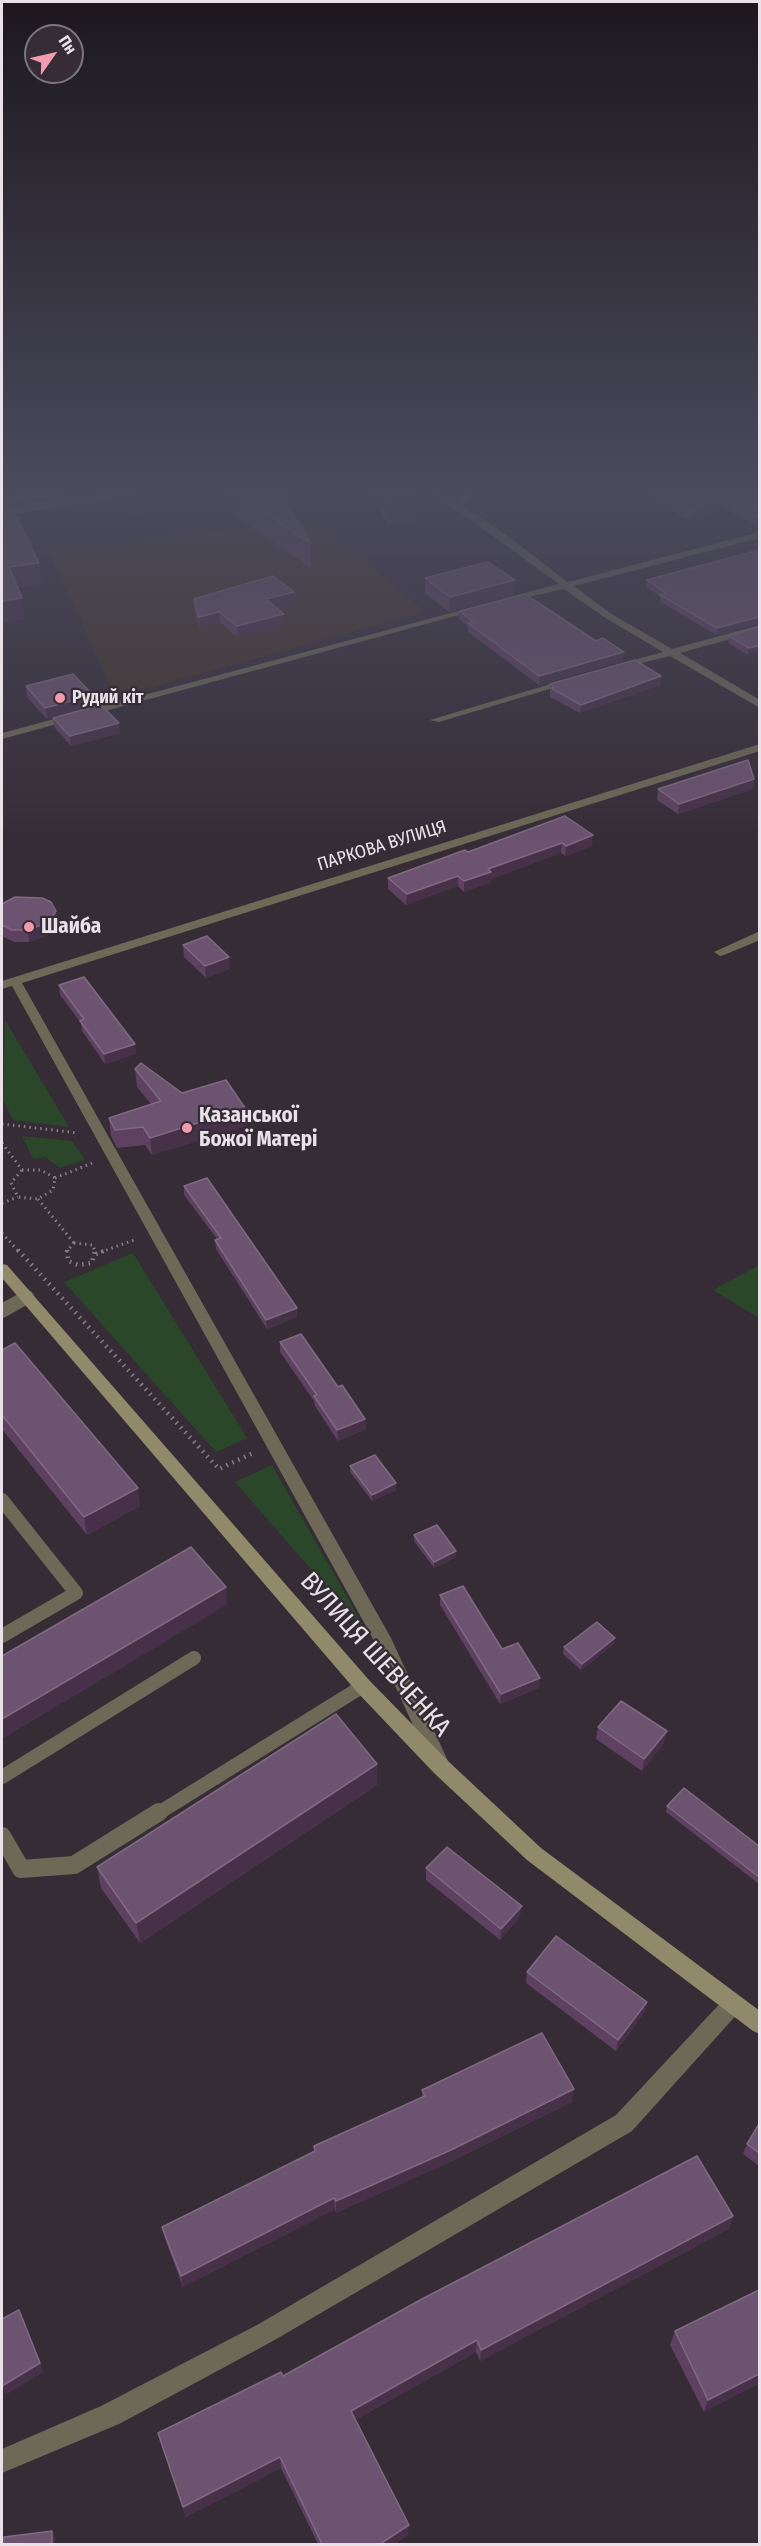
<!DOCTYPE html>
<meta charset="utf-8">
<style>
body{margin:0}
#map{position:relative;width:761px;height:2546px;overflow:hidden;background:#352c36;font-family:"Fira Sans Condensed",sans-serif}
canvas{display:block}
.frame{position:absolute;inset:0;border:3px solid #e9e3e9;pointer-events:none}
.north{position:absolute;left:24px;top:24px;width:60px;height:60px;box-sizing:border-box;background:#352c36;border:2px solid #7d757e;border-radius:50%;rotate:56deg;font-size:16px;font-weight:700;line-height:24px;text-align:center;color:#e9e3e9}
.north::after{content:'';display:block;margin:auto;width:21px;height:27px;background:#f29aae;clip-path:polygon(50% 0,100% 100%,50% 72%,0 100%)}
</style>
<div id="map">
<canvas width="761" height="2546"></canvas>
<div class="frame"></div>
<div class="north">Пн</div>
</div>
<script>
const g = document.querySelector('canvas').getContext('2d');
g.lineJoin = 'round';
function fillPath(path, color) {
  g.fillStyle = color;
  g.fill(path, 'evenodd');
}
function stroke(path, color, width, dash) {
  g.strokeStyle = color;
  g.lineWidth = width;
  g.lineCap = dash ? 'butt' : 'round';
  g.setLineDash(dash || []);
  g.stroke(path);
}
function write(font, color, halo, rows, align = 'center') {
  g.font = font + ' "Fira Sans Condensed",sans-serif';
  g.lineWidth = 4.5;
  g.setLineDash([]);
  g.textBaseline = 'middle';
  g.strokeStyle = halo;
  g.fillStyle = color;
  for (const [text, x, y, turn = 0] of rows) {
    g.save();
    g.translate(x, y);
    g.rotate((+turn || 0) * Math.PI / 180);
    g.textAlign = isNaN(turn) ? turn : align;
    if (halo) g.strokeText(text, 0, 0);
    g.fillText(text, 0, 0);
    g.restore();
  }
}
const education = new Path2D(`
 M317 521 425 612 116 697 47 549Z`);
const green = new Path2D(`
 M5 1020 69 1127 13 1120 3 1100Z
 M22 1136 72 1141 85 1160 60 1168 45 1157 33 1159Z
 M133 1253 247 1438 216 1452 64 1282Z
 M759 1265V1318L713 1290Z
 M272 1465 370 1637 235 1482Z`);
const pathFar1 = new Path2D(`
 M2 1124 78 1133
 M2 1143 22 1170
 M22 1170H41L55 1178 53 1190 38 1199 18 1197 11 1183Z
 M55 1178 95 1162
 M38 1199 74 1243
 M2 1203 18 1197
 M2 1233 19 1252
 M74 1243 93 1245 95 1252
 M66 1252 74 1243
 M101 1252 137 1239`);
const path = new Path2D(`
 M18 1250 219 1469 255 1452
 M67 1250 68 1261 78 1265 92 1263 95 1250
 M96 1254 106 1250`);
const serviceFar2 = new Path2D(`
 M2 500 65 491
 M456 507 474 491
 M2 511 157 491`);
const serviceFar1 = new Path2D(`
 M2 1311 27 1297
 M2 1500 76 1593 2 1636
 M2 1777 194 1658
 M157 1814 363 1686`);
const service = new Path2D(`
 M2 1836 21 1869 74 1865 159 1812`);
const minor = new Path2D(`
 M425 491C456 491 539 561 568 582L760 532V538L574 586 610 613 672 649 760 625V631L680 653 760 700V708L670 656 616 669V665L663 652 604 617 564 589 506 602V598L559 584 468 518Z
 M477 606 485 608 2 739V733Z
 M564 680 573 682 439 722 430 720Z
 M760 744V751L22 983 391 1638 448 1761 446 1767 439 1769 432 1767 377 1646 12 986 2 989V981Z
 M760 931V940L724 955 720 956 714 952Z
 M733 1994 740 1997 743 2004 740 2011 632 2131 273 2341 119 2424 2 2473V2449L101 2406 257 2325 616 2115 726 1997Z`);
const secondary = new Path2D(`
 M2 1264 7 1265 369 1680 448 1761 541 1848 760 2011V2034L753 2031 527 1860 434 1773 357 1692 2 1278Z`);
const wall = new Path2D(`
 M124 491H305V509L291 510 311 544V568L234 515 228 502 132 515 125 502Z
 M367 491H415L419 521 389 524 367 495Z
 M759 491V527L723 508 690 520 647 499V492Z
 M759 550 717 635 660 602V596L646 587 647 580Z
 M425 578 514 595 449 612 425 593Z
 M294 592 295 603 276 608 284 625 237 637 220 622 200 628 194 609V599Z
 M460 611 596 641 623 661 539 685 468 632V626L459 620Z
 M759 627 748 655 728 643 729 636Z
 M661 676 660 685 580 713 550 697V684Z
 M26 686 94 706 47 719 27 697Z
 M53 718 120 733 71 746 54 727Z
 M754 779 753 789 678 814 657 800 658 789Z
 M565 816 592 846 565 856 561 853 491 879 490 883 464 892 458 886 406 905 388 889V878L468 852Z
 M2 904 56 911 58 923 51 934 29 942H14L2 936Z
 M183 945 230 969 206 978 184 957Z
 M59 985 136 1054 105 1064 82 1031 81 1023 60 995Z
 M135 1069 182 1093 246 1126 152 1155 145 1145 117 1148 111 1136 109 1118 151 1104 137 1087Z
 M184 1186 297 1317 267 1329 216 1249 215 1240 217 1239 184 1195Z
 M280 1342 338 1387 365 1419 366 1429 338 1441 315 1406 314 1401 280 1352Z
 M2 1350 140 1506 87 1535 2 1429Z
 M350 1466 396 1490 372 1501 350 1472Z
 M414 1535 456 1551V1557L434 1568 414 1541Z
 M440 1595 502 1649 539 1688 500 1704 440 1605Z
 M614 1644 581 1670 563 1654 564 1647Z
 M598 1727 664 1743 642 1771 596 1739Z
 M377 1764V1785L140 1943 101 1888 97 1867Z
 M667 1806 759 1846V1884L666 1812Z
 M426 1868 520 1917 500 1940 426 1880Z
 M527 1972 647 2002 644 2013 616 2051 526 1983Z
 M422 2090 572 2102 450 2162 336 2213 335 2209 183 2287 165 2239 162 2227 314 2152V2146L422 2097Z
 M759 2124V2166L743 2154 747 2144Z
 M733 2216 729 2229 480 2361 476 2352 355 2420 408 2535 394 2544H318L281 2468 186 2517 158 2433 283 2376Z
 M759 2290 704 2412 670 2345 675 2331Z`);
const shadedWall = new Path2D(`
 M133 491H227L228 502 132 515 130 492Z
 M279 491H305V509L280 512Z
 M419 496V521L389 524V500Z
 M724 501 723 508 690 520 691 512Z
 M39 563 42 585 12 589 9 567Z
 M515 580 514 595 449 612 450 597Z
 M294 592 295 603 266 610V599Z
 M22 598 25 620 2 623V601Z
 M219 612 220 622 200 628 199 617Z
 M284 614V625L237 637V626Z
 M759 617V624L717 635V628Z
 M759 646V652L748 655 749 648Z
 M624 652 623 661 539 685V676Z
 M661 676 660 685 580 713 581 705Z
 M93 695 94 706 47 719 45 708Z
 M119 723 120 733 71 746 70 736Z
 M754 779 753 789 678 814 679 804Z
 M593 835 592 846 565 856 566 846Z
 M562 843 561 853 491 879 490 883 464 892V881L488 869Z
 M458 876V886L406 905 407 894Z
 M56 911 58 923 51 934 29 942 28 930Z
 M229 957 230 969 206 978 205 966Z
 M135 1044 136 1054 105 1064 104 1054Z
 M245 1108 246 1126 152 1155 150 1138Z
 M297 1308V1317L267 1329 266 1320Z
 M365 1419 366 1429 338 1441 337 1430Z
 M396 1483V1490L372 1501V1495Z
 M138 1488 140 1506 87 1535 84 1517Z
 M456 1551V1557L434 1568V1562Z
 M226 1587 227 1605 2 1739V1719Z
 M615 1638 614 1644 581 1670 582 1664Z
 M540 1678 539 1688 500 1704 501 1694Z
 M667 1731 664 1743 642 1771 644 1759Z
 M377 1764V1785L140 1943 136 1923Z
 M522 1906 520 1917 500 1940 501 1929Z
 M647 2002 644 2013 616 2051 618 2040Z
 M574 2089 572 2102 450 2162 336 2213V2201Z
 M334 2198 335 2209 183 2287 181 2276Z
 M733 2216 729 2229 480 2361 481 2350Z
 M477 2340 476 2352 351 2422V2411Z
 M40 2363 44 2372 5 2395 2 2386Z
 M759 2374V2384L704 2412 708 2400Z
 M280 2457 281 2468 186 2517 183 2507Z
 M409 2525 408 2535 394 2544H380Z
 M52 2531 55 2538V2544H52Z`);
const building = new Path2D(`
 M233 491H280L311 544 233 492Z
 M382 491H415L419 496 389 500Z
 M759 491V519L724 501 691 512 647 492Z
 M10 503 39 563 9 567 22 598 2 601V504Z
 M759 550V617L717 628 660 595 666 593 647 580Z
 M488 562 515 580 450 597 425 578Z
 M273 576 294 592 266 599 284 614 237 626 219 612 199 617 194 599Z
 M525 594 596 641 603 638 624 652 539 676 468 623 473 622 460 611Z
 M759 627V646L749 648 729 636Z
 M635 660 661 676 581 705 551 688 554 687 550 684Z
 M73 674 93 695 45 708 26 686Z
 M101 705 119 723 70 736 53 718Z
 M748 760 754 779 679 804 658 789Z
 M565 816 593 835 566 846 562 843 488 869 491 872 464 881 458 876 407 894 388 878 465 850 468 852Z
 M15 897 42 898 51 902 56 911 49 922 28 930H12L2 925V904Z
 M207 936 229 957 205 966 183 945Z
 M84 977 135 1044 104 1054 80 1021 84 1019 59 985Z
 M141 1063 182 1093 226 1080 245 1108 150 1138 143 1127 115 1130 109 1118 161 1101 135 1069Z
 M207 1178 297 1308 266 1320 215 1240 221 1238 184 1186Z
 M301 1334 338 1387 342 1385 365 1419 337 1430 314 1396 317 1395 280 1342Z
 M15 1343 138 1488 84 1517 2 1415V1350Z
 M375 1455 396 1483 372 1495 350 1466Z
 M437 1525 456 1551 434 1562 414 1535Z
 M191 1547 226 1587 2 1719V1656Z
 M463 1586 502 1649 518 1643 540 1678 501 1694 440 1595Z
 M597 1622 615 1638 582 1664 564 1647Z
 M621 1701 667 1731 644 1759 598 1727Z
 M336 1714 377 1764 136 1923 97 1867Z
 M684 1788 759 1846V1877L667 1806Z
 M447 1847 522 1906 501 1929 426 1868Z
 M556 1936 647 2002 618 2040 527 1972Z
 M542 2033 574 2089 451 2150 336 2201 334 2198 181 2276 162 2227 315 2151 314 2146 425 2096 422 2090Z
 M759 2124V2153L747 2144Z
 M697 2156 733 2216 481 2350 477 2340 351 2411 409 2525 380 2544H322L280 2457 183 2507 158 2433 281 2372 283 2376 422 2299Z
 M759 2290V2374L708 2400 675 2331Z
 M19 2310 40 2363 2 2386V2319Z
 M52 2531V2544H4V2537Z`);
const markers = [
 [60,698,6,"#f29aae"],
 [29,927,6,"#f29aae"],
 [187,1128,6,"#f29aae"]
];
const farPoinames = [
 ["Рудий кіт",72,698]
];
const farStreetnames = [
 ["ПАРКОВА ВУЛИЦЯ",382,846,-17]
];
const poiNames = [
 ["Шайба",41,927],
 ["Казанської",199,1116],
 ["Божої Матері",199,1140]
];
const nearStreetnames = [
 ["ВУЛИЦЯ ШЕВЧЕНКА",375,1655,48]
];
fillPath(education, '#433328');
fillPath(green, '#2a4729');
stroke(pathFar1, '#877f88', 3, [1.5, 4]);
stroke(path, '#877f88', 4.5, [1.5, 5]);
stroke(serviceFar2, '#6d6956', 8);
stroke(serviceFar1, '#6d6956', 14);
stroke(service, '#6d6956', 18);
fillPath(minor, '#6d6956');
fillPath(secondary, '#908a6a');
fillPath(wall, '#5e4160');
fillPath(shadedWall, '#473149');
fillPath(building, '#6c536f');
stroke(building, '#806982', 1.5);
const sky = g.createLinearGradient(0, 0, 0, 848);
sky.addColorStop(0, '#1d181e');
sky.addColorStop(0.58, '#4b4b5d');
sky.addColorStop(1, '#4b4b5d00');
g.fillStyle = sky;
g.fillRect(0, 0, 761, 848);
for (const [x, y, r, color] of markers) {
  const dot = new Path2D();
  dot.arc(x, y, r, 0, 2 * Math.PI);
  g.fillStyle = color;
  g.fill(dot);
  stroke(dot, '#352c36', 2);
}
write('bold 18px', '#e9e3e9', '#352c36', farPoinames, 'left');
write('18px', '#e9e3e9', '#352c36', farStreetnames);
write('bold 21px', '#e9e3e9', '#352c36', poiNames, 'left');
write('26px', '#e9e3e9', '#352c36', nearStreetnames);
</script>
